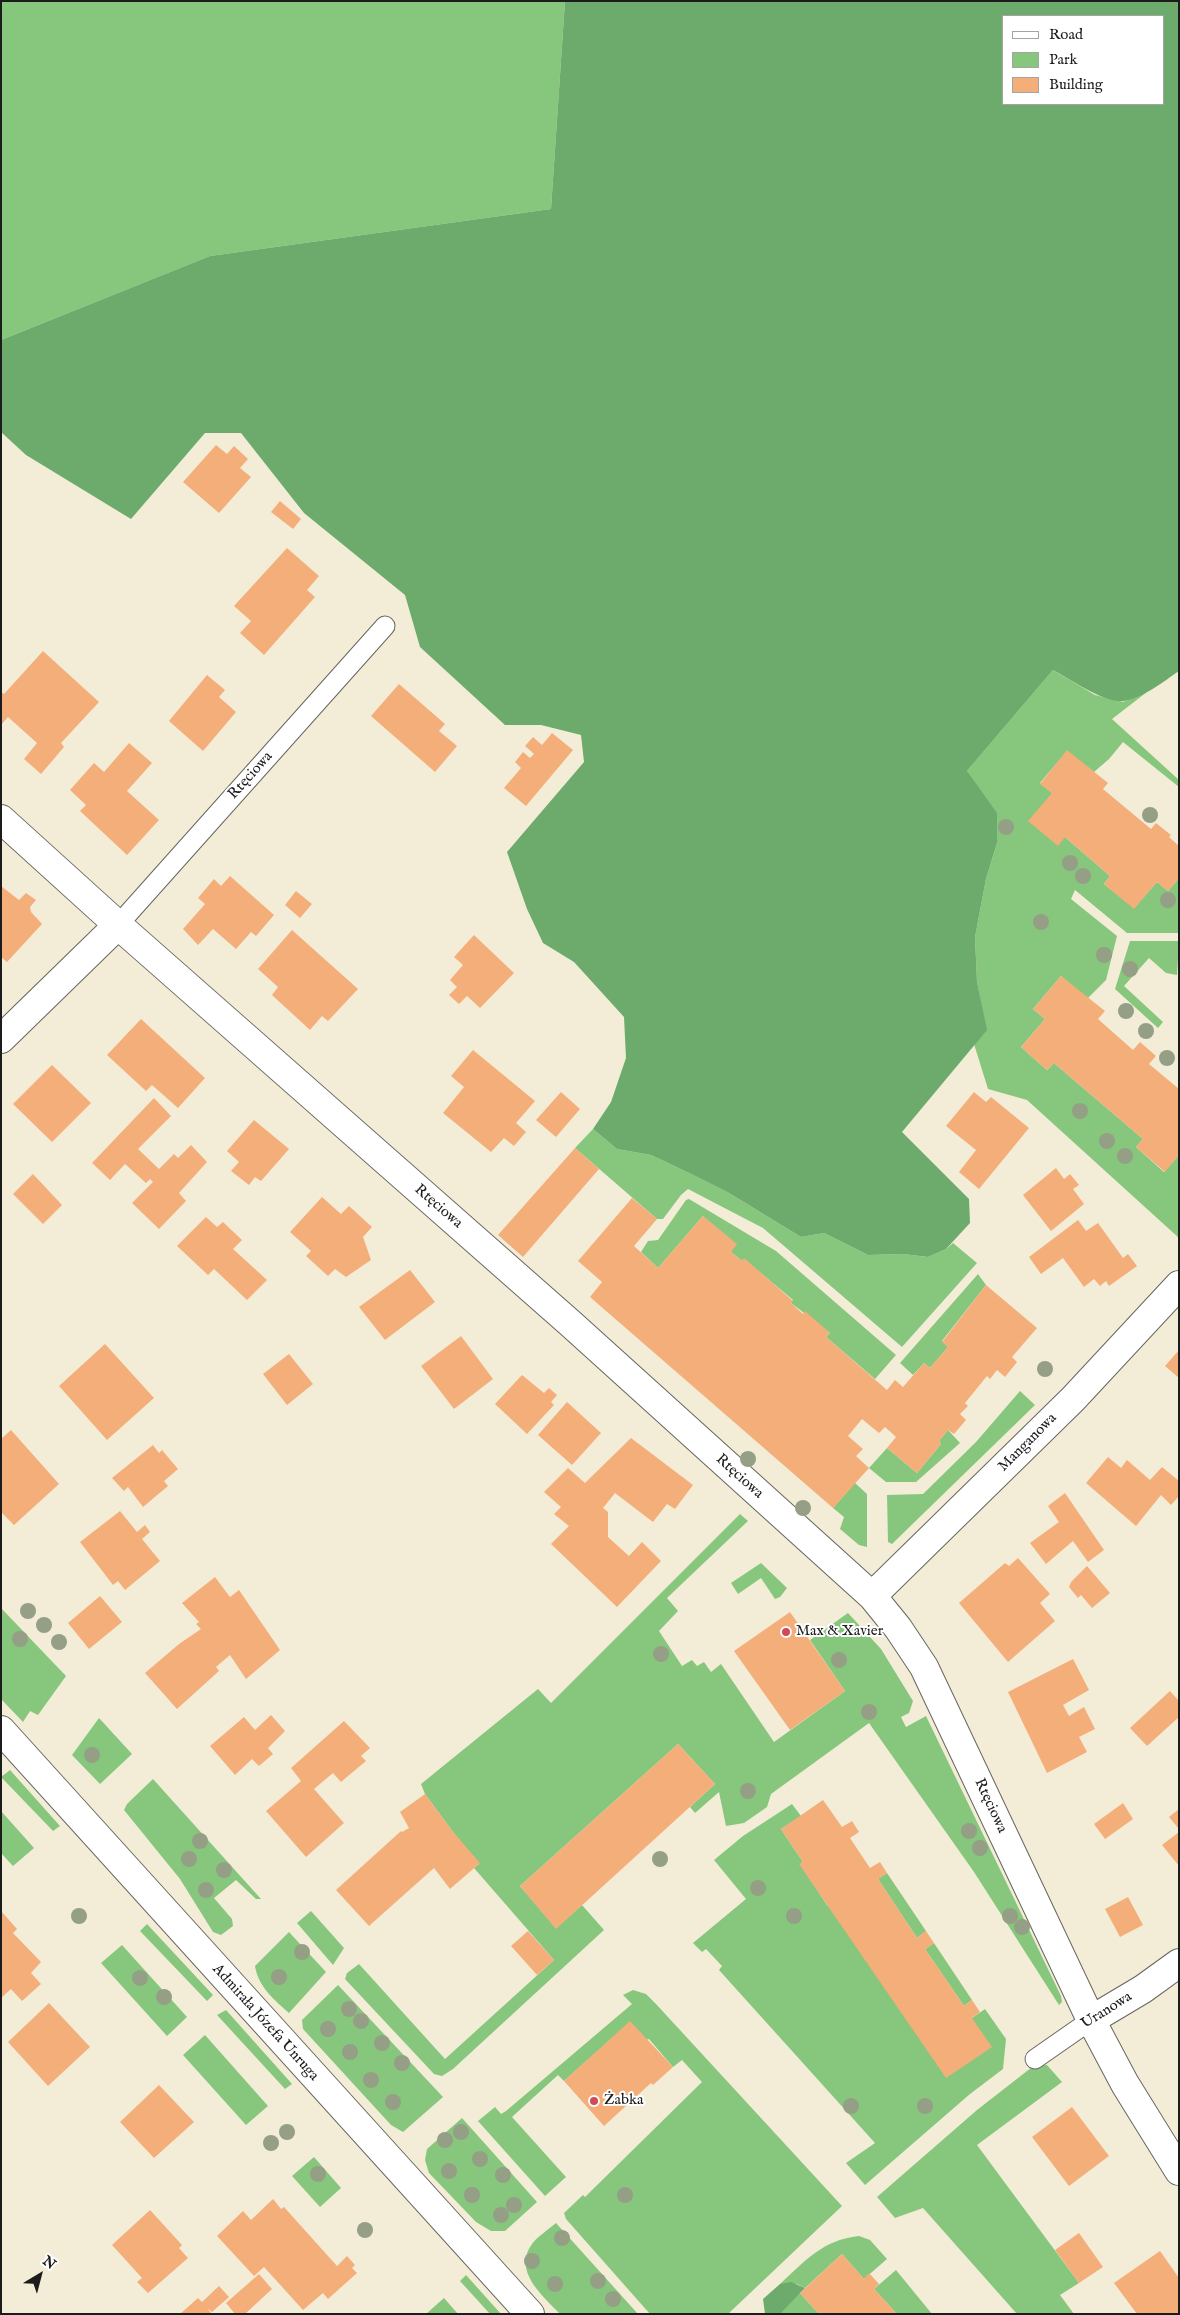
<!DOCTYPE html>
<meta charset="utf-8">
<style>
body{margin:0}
#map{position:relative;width:1180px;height:2315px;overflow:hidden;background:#f3edd8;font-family:"IM FELL English",serif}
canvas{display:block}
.frame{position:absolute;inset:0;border:2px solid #1c1c1c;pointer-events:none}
.legend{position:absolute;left:1002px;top:15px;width:162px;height:90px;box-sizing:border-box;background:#fff;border:1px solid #a4a4a4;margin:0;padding:6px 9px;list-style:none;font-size:15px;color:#1c1c1c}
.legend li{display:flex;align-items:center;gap:10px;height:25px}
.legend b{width:25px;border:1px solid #a4a4a4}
.north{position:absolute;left:15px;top:2250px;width:50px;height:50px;-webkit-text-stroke:4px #fff;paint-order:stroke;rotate:37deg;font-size:14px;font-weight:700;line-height:20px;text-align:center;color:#1c1c1c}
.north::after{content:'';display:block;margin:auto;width:18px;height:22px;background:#1c1c1c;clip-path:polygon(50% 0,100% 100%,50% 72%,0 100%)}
</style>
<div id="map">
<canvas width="1180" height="2315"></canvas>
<div class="frame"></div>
<ul class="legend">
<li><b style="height:6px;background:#fff"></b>Road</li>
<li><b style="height:14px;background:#87c67d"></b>Park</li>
<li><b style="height:14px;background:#f4ae7a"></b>Building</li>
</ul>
<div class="north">N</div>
</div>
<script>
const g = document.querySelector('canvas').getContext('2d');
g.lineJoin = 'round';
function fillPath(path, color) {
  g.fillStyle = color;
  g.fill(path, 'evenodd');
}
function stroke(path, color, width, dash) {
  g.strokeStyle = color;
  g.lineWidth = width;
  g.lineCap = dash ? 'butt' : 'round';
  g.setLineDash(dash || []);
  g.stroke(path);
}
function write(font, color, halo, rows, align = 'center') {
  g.font = font + ' "IM FELL English",serif';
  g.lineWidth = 4;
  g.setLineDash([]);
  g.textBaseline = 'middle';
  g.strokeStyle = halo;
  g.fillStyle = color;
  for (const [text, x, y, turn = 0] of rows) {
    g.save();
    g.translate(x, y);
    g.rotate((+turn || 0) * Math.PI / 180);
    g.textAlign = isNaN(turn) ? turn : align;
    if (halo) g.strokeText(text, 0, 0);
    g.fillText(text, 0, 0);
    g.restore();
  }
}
const green = new Path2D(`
 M1 1H565L551 209 210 256 1 340Z
 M1053 670 1095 695 1123 702 1147 692 1112 719 1179 780V787L1123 742 1109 759 1094 772 1067 751 1040 783 1052 793 1065 837 1110 876 1104 884 1134 908 1157 882 1168 891 1179 878V933H1127L1075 890 1071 899 1117 936 1106 980 1087 999 1061 976 1033 1009 1045 1019 1021 1047 1047 1070 1054 1063 1143 1139 1136 1147 1164 1172 1179 1155V1238L1027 1100 988 1089 974 1044 986 1030 977 982 975 937 986 879 997 843 967 771Z
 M1130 941H1179L1177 975 1166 973 1149 958 1124 986 1163 1022 1158 1028 1115 989Z
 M593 1129 617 1149 651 1155 685 1171 729 1193 801 1237 824 1233 868 1255 903 1254 928 1257 946 1249 953 1243 977 1263 902 1347 763 1228 688 1189 681 1195 663 1219H657L575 1148Z
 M689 1199 776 1251 896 1355 875 1379 826 1337 830 1333 791 1303 793 1300 744 1259 742 1261 731 1252 703 1216 658 1268 641 1252 648 1241 658 1240 686 1200Z
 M978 1274 986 1285 942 1341 948 1347 930 1368 924 1363 913 1375 900 1363Z
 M1020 1391 1035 1405 892 1544 888 1542 887 1495 923 1494 976 1442Z
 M948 1430 960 1443 916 1482H886L869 1468 887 1448 917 1473 941 1444 939 1441Z
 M855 1483 867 1494V1547L859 1545 840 1529 844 1517 833 1508Z
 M740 1514 748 1521 667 1598 678 1611 659 1631 682 1666 692 1660 697 1666 704 1662 711 1672 721 1664 774 1742 845 1691 810 1640 848 1613 881 1649 913 1701 909 1713 901 1717 906 1727 926 1716 1061 1996 1062 2002 1059 2005 974 1872 869 1723 771 1794 767 1807 744 1823 726 1826 719 1792 695 1813 690 1807 715 1784 678 1744 520 1886 556 1928 582 1905 604 1930 453 2069 442 2076 434 2074 345 1979 347 1973 359 1964 445 2059 554 1960 474 1868 479 1864 453 1832 425 1794 421 1784 538 1689 551 1703Z
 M761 1563 787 1588 780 1597 775 1599 761 1578 738 1594 731 1583Z
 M1 1608 66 1676 38 1715 30 1711 23 1722 1 1699Z
 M99 1718 132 1754 100 1784 72 1755Z
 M10 1770 60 1826 53 1831 1 1777Z
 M153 1779 261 1899H256L236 1880 214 1898 232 1919 233 1926 221 1935 213 1932 180 1879 124 1810 127 1804Z
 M792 1804 801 1816 781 1829 803 1862 800 1864 827 1905 972 2018 985 2009 1006 2039 1003 2069 970 2094 865 2185 846 2163 875 2143 719 1970 722 1966 706 1949 702 1952 693 1943 746 1899 714 1860 743 1836Z
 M1 1811 34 1848 13 1866 1 1853Z
 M887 1873 926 1931 917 1938 878 1879Z
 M311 1911 344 1948 333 1965 297 1923Z
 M147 1924 213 1995 207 2001 140 1931Z
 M289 1932 326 1972 289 2013C274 2000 258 1986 255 1966Z
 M934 1943 972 2000 964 2006 925 1949Z
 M122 1945 187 2017 167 2036 101 1963Z
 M338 1985 443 2097 403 2132 391 2125 303 2029 302 2020Z
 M633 1990 646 1994 656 2004 842 2206 728 2314H650L566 2219 564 2213 583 2195 585 2197 702 2082 682 2060 673 2067 649 2039 646 2040 630 2022 564 2081 558 2075 512 2117 566 2177 545 2196 478 2121 495 2107 501 2114 506 2111 632 2004 623 1995Z
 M226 2010 292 2084 285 2089 217 2015Z
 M205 2035 268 2106 246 2125 183 2055Z
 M1036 2064 1047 2065 1062 2082 977 2145 1079 2283 1060 2295 1074 2314H1017L923 2208 895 2218 877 2197 977 2110Z
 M462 2118 537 2202 505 2231H491L476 2222 429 2173 425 2160 427 2149Z
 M314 2157 341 2188 320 2207 292 2176Z
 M556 2223 638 2314H560C543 2296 512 2271 532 2244 538 2236 548 2230 556 2223Z
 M859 2236 870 2240 887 2259 864 2279 842 2254 805 2288 797 2284H780C806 2260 823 2240 859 2236Z
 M896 2270 932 2314H897L874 2289Z
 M466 2275 501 2314H490L460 2281Z
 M800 2293 819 2314H778Z
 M444 2298 458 2314H426Z`);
const forest = new Path2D(`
 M565 1H1179V671C1163 682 1143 698 1124 701 1105 704 1070 679 1053 670L967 771 997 813V843L986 879 975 937 977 982 987 1030 902 1132 969 1199 970 1223 946 1249 928 1257 903 1254 868 1255 824 1233 801 1237 729 1193 685 1171 651 1155 617 1149 593 1129 611 1102 626 1058 624 1017 574 962 543 943 527 909 507 852 584 762 581 735 541 725H505L420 647 405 595 304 513 241 433H205L131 519 26 455 1 432V340L210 256 551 209ZM1004 16H1164V104H1004Z
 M791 2282 805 2288 780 2314H765L763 2299 780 2284Z`);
const building = new Path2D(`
 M216 445 227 454 234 446 248 459 240 468 251 477 219 513 183 482Z
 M280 501 301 519 293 529 271 512Z
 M287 548 319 576 307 590 315 597 264 655 240 633 251 621 234 606Z
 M43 651 99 702 61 743 64 747 41 774 24 759 37 743 8 717 1 725V692L4 694Z
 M207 675 225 690 219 697 236 712 203 751 169 721Z
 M399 684 445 724 439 731 457 746 435 772 371 716Z
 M552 733 573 750 526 806 504 788 521 768 515 762 523 752 530 758 534 754 525 746 533 737 542 745Z
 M129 743 152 763 127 791 159 820 127 855 80 811 86 805 70 790 94 763 104 772Z
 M1067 750 1108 783 1103 789 1151 829 1156 823 1171 835 1169 837 1179 846V878L1168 891 1157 882 1134 909 1104 884 1110 876 1065 837 1058 846 1028 821 1052 793 1040 784Z
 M230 876 274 915 256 936 251 932 236 949 213 929 198 945 183 929 205 904 198 898 214 879 221 886Z
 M1 886 19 900 26 893 36 900 30 907 31 912 42 924 7 962 1 957Z
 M296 891 312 904 300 918 285 905Z
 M292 930 358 989 328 1021 322 1016 310 1030 272 995 278 987 258 969Z
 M474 935 514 973 480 1008 467 996 459 1004 449 995 457 987 450 980 463 965 454 957Z
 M1061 976 1105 1011 1098 1019 1133 1050 1140 1042 1156 1056 1149 1064 1179 1089V1155L1165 1172 1136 1147 1143 1139 1054 1063 1047 1070 1021 1047 1045 1019 1033 1009Z
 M141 1019 205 1078 178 1108 152 1085 146 1091 107 1055Z
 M473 1050 535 1101 516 1123 526 1132 514 1146 504 1138 491 1152 443 1113 464 1087 451 1076Z
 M52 1065 91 1103 52 1142 13 1104Z
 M561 1092 580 1109 556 1137 536 1120Z
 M974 1092 986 1102 991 1097 1029 1128 979 1189 959 1172 976 1150 946 1126Z
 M154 1098 171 1116 138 1149 159 1169 174 1154 178 1158 191 1145 207 1162 179 1193 186 1201 159 1229 132 1203 153 1182 150 1179 146 1183 125 1164 110 1180 92 1163Z
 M254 1120 289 1149 261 1181 255 1177 249 1185 231 1171 239 1162 227 1151Z
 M575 1148 599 1169 523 1257 498 1235Z
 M1056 1168 1064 1179 1070 1174 1079 1185 1073 1189 1084 1204 1051 1231 1023 1195Z
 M33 1174 62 1205 43 1224 13 1194Z
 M322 1197 341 1214 349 1206 372 1227 363 1237 371 1260 346 1277 335 1269 328 1276 306 1256 311 1251 290 1232Z
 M632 1198 657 1219 634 1246 658 1268 703 1216 737 1244 731 1252 742 1261 744 1258 793 1301 791 1303 803 1314 805 1311 830 1333 826 1337 887 1390 895 1380 903 1387 924 1363 930 1368 948 1347 942 1342 986 1285 1037 1328 1012 1357 1017 1362 1005 1377 997 1370 990 1379 987 1376 965 1403 968 1406 960 1414 966 1420 954 1434 948 1430 939 1441 941 1444 917 1473 887 1448 896 1437 885 1427 879 1433 862 1419 848 1436 863 1449 856 1456 869 1468 833 1508 590 1297 602 1282 578 1261Z
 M206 1217 217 1227 223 1222 242 1240 233 1249 267 1280 247 1300 214 1269 208 1275 177 1246Z
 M1078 1220 1086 1231 1098 1223 1123 1258 1128 1254 1137 1266 1109 1286 1106 1281 1100 1286 1094 1279 1084 1287 1063 1258 1041 1274 1029 1257Z
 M410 1270 435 1302 385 1340 359 1307Z
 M461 1336 493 1379 454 1409 421 1366Z
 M105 1344 154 1398 107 1440 59 1386Z
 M1179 1350V1378L1165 1366Z
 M289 1354 313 1384 287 1405 263 1374Z
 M522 1375 544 1393 549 1388 557 1395 551 1402 554 1405 527 1434 495 1404Z
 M567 1402 601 1433 572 1465 538 1435Z
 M11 1430 59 1484 14 1525 1 1512V1439Z
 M631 1438 693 1485 675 1509 667 1504 653 1522 615 1493 603 1508 608 1512V1537L629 1556 642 1542 661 1561 617 1607 551 1544 569 1526 554 1514 561 1507 544 1492 568 1468 585 1483Z
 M153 1445 159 1453 162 1450 178 1469 164 1481 168 1486 143 1507 128 1487 124 1491 112 1478Z
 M1108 1457 1121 1468 1127 1460 1150 1480 1162 1467 1179 1481V1496L1171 1505 1161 1495 1136 1526 1086 1483Z
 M1065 1493 1104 1550 1088 1562 1073 1541 1046 1564 1030 1543 1059 1522 1048 1506Z
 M120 1511 137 1532 145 1525 150 1532 142 1539 160 1561 125 1590 118 1581 113 1585 80 1542Z
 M1018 1558 1050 1594 1040 1603 1055 1621 1008 1662 959 1603 1005 1563 1009 1566Z
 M1087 1566 1110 1593 1092 1608 1081 1595 1078 1598 1069 1587 1071 1582Z
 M215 1577 230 1597 239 1590 280 1650 246 1679 230 1655 216 1667 219 1671 177 1709 145 1673 179 1644 201 1629 196 1624 199 1622 182 1603Z
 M100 1596 122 1622 89 1649 68 1623Z
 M790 1612 845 1691 790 1730 734 1651Z
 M1073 1659 1089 1690 1063 1705 1069 1716 1084 1707 1095 1729 1079 1737 1087 1752 1047 1773 1008 1692Z
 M1170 1691 1179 1701V1717L1147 1746 1130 1728Z
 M271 1715 285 1731 268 1748 273 1754 259 1766 252 1759 235 1775 210 1746 244 1717 255 1730Z
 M344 1721 370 1748 361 1756 366 1761 341 1782 333 1773 314 1789 344 1823 306 1857 266 1811 301 1781 291 1768Z
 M678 1744 715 1784 556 1929 520 1886Z
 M425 1794 453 1832 480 1863 450 1889 434 1868 369 1926 336 1890 401 1831 402 1832 409 1828 400 1812Z
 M823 1800 842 1827 852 1821 859 1832 850 1838 870 1868 880 1862 887 1873 878 1879 917 1938 926 1931 934 1943 925 1949 964 2006 972 2000 980 2012 972 2018 992 2047 946 2078 799 1864 803 1862 781 1829Z
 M1123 1803 1133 1819 1105 1839 1094 1824Z
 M1179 1809V1829L1169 1817Z
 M1179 1832V1866L1162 1845Z
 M1128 1897 1143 1925 1120 1937 1105 1909Z
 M1 1911 17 1929 13 1933 41 1962 31 1973 41 1984 22 2001 11 1989 1 1998Z
 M528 1931 554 1960 537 1975 511 1946Z
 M49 2003 90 2047 48 2086 8 2042Z
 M630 2021 673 2067 653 2085 651 2083 604 2126 564 2081Z
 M159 2085 194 2122 154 2158 120 2122Z
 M1072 2107 1109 2156 1069 2186 1032 2137Z
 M273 2199 281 2209 284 2207 337 2266 347 2256 355 2265 352 2268 357 2273 328 2299 323 2293 303 2310 264 2267 254 2276 217 2236 243 2211 251 2220Z
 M150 2210 182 2245 179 2248 188 2258 148 2293 137 2282 142 2278 112 2245Z
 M1079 2233 1103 2267 1079 2283 1055 2250Z
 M1160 2251 1179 2278V2314H1137L1114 2283Z
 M842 2254 864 2279 869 2273 879 2284 874 2289 897 2314H819L800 2293Z
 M259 2274 272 2289 245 2314H235L226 2303Z
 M219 2286 229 2297 212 2312 207 2308 212 2314H180L198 2298 202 2302Z`);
const service = new Path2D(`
 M118 925 385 626
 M1035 2059 1091 2020`);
const minor = new Path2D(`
 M1 819 118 925 570 1323 872 1596 898 1628 924 1667 1091 2020 1125 2084 1179 2171
 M1 1039 118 925
 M872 1596 1073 1399 1179 1285
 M1091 2020 1143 1989 1179 1963`);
const tertiary = new Path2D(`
 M1 1730 530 2314`);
const trees = [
 [1150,815],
 [1006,827],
 [1070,863],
 [1083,876],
 [1168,900],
 [1041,922],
 [1104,955],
 [1130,969],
 [1126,1011],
 [1146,1031],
 [1167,1058],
 [1080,1111],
 [1107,1141],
 [1125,1156],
 [1045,1369],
 [748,1459],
 [803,1508],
 [28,1611],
 [44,1625],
 [20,1639],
 [59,1642],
 [661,1654],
 [839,1660],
 [869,1712],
 [92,1755],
 [748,1791],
 [969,1831],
 [200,1841],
 [980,1848],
 [189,1859],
 [660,1859],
 [224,1870],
 [758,1888],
 [206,1890],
 [79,1916],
 [794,1916],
 [1010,1916],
 [1022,1927],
 [302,1952],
 [279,1977],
 [140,1978],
 [164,1997],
 [349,2009],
 [361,2021],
 [328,2029],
 [382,2043],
 [350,2052],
 [402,2063],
 [371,2080],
 [393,2102],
 [851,2106],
 [925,2106],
 [287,2132],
 [461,2132],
 [445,2140],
 [271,2143],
 [480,2159],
 [449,2171],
 [318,2174],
 [503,2175],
 [472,2195],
 [625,2195],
 [514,2205],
 [501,2215],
 [365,2230],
 [562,2238],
 [532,2261],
 [598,2281],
 [555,2284],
 [613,2299]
];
const markers = [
 [786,1632,5,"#d1495b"],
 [594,2101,5,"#d1495b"]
];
const streetNames = [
 ["Rtęciowa",251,776,-48],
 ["Rtęciowa",438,1207,41],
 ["Manganowa",1028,1443,-45],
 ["Rtęciowa",739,1477,42],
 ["Rtęciowa",990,1806,65],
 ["Uranowa",1107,2011,-32],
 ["Admirała Józefa Unruga",265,2023,48]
];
const poiNames = [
 ["Max & Xavier",796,1632],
 ["Żabka",604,2101]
];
fillPath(green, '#87c67d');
fillPath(forest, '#6dab6c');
fillPath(building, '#f4ae7a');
stroke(service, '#67655e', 21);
stroke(minor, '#67655e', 30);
stroke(tertiary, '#67655e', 30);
stroke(service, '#fff', 19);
stroke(minor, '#fff', 28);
stroke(tertiary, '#fff', 28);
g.fillStyle = '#949f86';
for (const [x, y] of trees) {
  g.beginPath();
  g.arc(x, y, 8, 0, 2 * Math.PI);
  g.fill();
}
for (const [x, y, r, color] of markers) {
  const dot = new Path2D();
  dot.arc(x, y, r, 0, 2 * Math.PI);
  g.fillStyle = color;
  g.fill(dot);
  stroke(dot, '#fff', 2);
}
write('15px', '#1c1c1c', '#fff', streetNames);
write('15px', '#1c1c1c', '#fff', poiNames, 'left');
</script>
